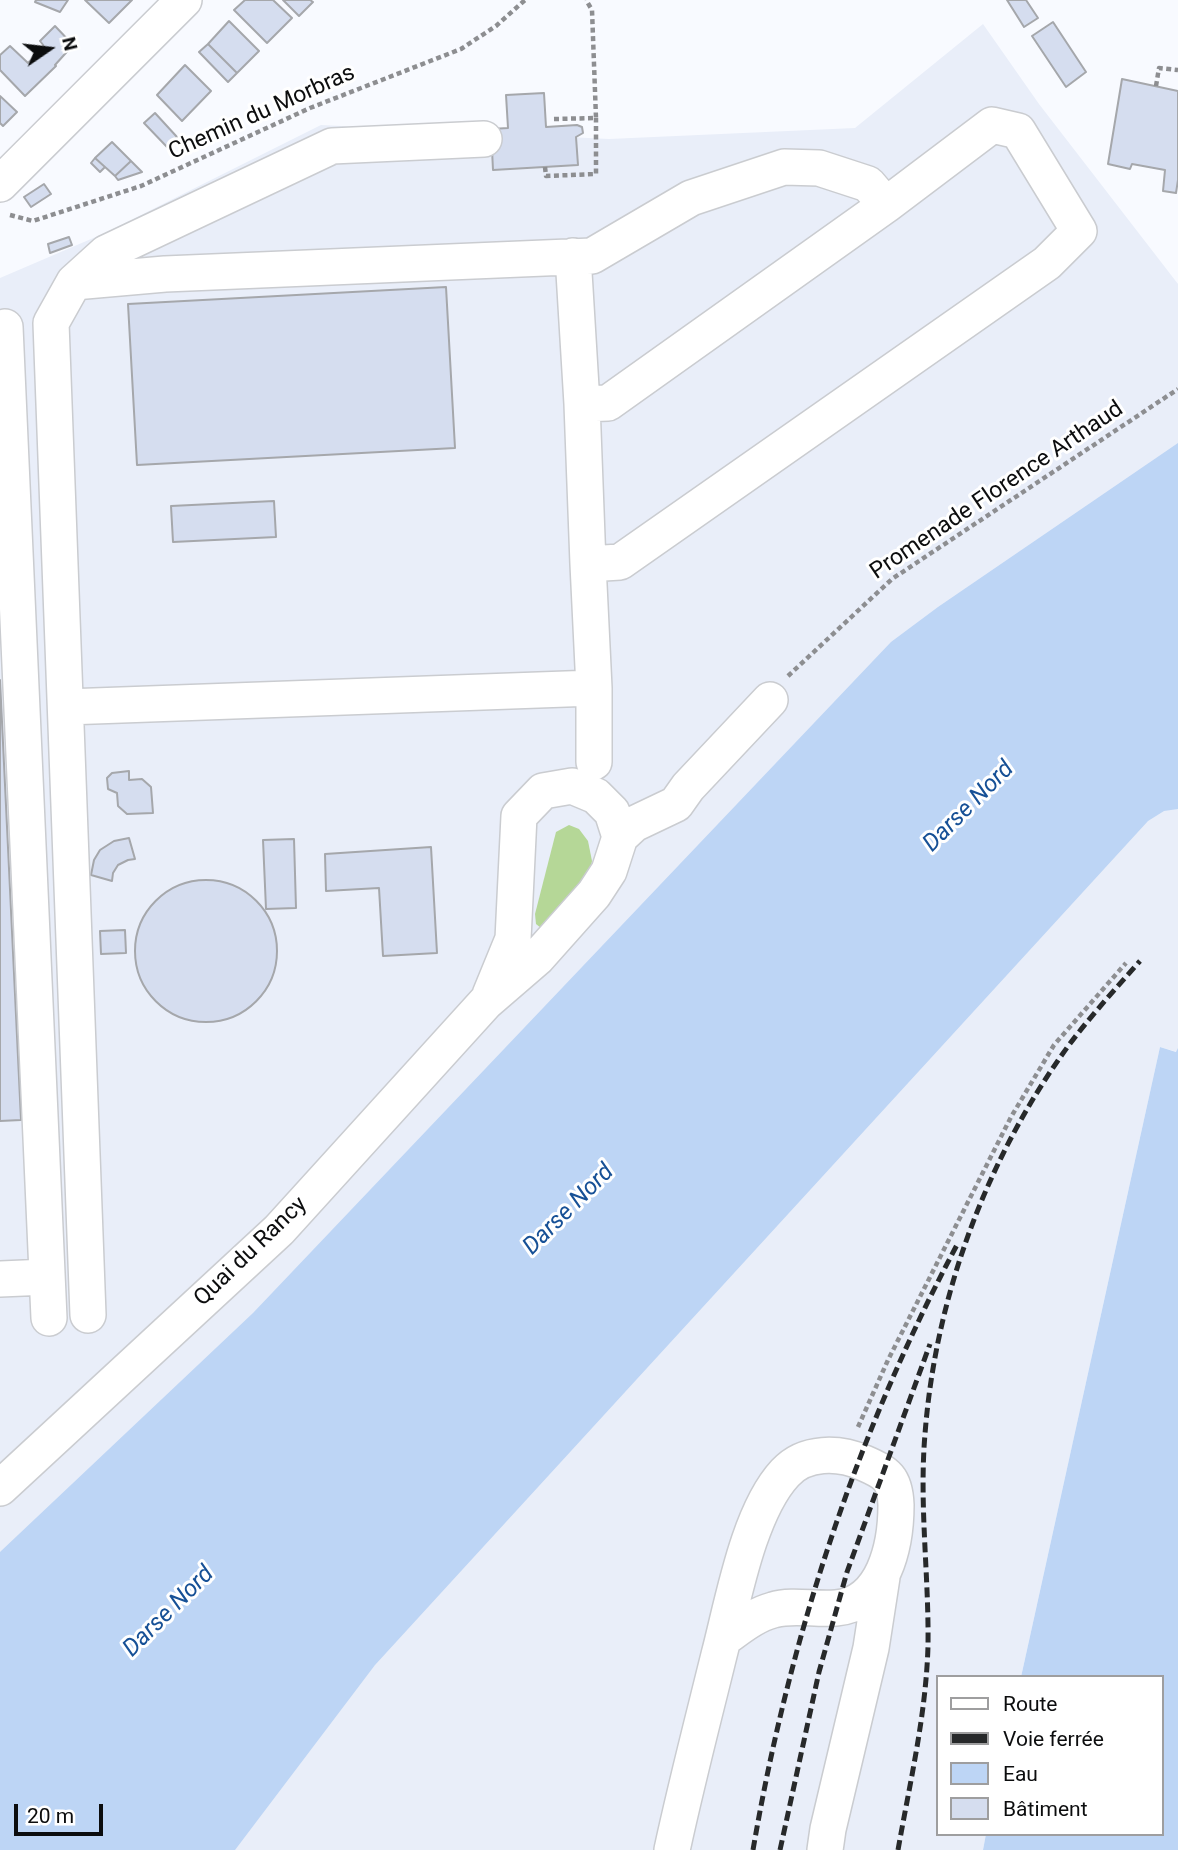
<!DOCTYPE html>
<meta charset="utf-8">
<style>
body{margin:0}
#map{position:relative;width:1178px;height:1850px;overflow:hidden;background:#f8faff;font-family:Roboto,sans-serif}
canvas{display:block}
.legend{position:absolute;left:936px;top:1675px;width:228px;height:161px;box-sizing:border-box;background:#fff;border:2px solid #9e9e9f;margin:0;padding:9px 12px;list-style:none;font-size:21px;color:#0c0d0e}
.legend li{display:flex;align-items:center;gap:14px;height:35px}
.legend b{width:35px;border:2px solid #9e9e9f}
.north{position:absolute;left:14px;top:14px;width:70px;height:70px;-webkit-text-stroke:5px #fff;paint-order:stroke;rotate:76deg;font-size:19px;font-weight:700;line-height:28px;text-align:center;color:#0c0d0e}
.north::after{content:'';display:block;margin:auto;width:24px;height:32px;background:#0c0d0e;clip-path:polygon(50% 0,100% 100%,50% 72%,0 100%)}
.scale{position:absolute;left:14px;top:1804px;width:89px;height:32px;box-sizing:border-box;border:4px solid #0c0d0e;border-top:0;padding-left:9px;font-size:21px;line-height:24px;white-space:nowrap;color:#0c0d0e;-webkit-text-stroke:5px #fff;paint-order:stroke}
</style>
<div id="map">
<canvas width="1178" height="1850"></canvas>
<ul class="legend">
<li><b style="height:9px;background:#fff"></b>Route</li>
<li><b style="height:9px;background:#27292a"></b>Voie ferrée</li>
<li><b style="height:19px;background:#bdd5f5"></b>Eau</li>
<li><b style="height:19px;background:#d5ddef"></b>Bâtiment</li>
</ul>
<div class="north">N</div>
<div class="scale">20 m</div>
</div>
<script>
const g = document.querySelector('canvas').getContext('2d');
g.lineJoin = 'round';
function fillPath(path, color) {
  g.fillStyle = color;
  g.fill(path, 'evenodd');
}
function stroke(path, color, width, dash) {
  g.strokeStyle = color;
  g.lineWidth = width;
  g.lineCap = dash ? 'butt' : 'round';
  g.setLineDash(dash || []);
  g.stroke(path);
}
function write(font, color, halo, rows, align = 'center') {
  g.font = font + ' Roboto,sans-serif';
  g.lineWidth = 6;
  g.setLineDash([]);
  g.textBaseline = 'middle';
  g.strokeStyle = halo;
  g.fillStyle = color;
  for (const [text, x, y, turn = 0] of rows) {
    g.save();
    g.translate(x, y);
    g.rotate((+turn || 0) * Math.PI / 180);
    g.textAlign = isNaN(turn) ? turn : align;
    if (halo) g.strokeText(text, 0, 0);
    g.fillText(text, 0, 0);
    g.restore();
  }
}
const built = new Path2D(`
 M983 24 1039 104 1178 284V1048L1177 1052 1160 1047 1021 1677H938V1834H986L983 1850H0V278L105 233 321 125 609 139 855 128Z`);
const green = new Path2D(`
 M569 825 579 829 588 841 592 861 588 883 541 928 536 924 535 914 556 832Z`);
const water = new Path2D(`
 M1178 443V809L1164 811 1148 821 375 1665 235 1850H0V1552L253 1313 891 642 938 607Z
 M1160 1047 1176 1052 1178 1048V1850H983L986 1834H1162V1677H1021Z`);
const building = new Path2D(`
 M36 0H68L60 12 35 2Z
 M85 0H132L109 23Z
 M245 0H273L292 18 267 43 234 10Z
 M283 0H310L313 2 299 16Z
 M1007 0H1026L1038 18 1024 27Z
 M229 21 259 51 237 73 208 44Z
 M1053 22 1086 72 1066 87 1032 36Z
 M55 26 73 45 55 65 56 66 25 96 0 70V55L10 46 28 63 44 46 40 41Z
 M208 44 237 73 228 82 199 52Z
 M185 65 211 91 182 121 157 95Z
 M1122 79 1178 91V180L1176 193 1163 191 1165 170 1132 164 1130 169 1108 164Z
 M544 93 546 127 577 125 582 127 583 133 576 137 578 165 493 170 491 129 508 128 506 95Z
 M0 96 17 112 3 126 0 123Z
 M155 113 177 137 167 147 144 123Z
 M112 142 131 161 115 176 95 158Z
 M95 158 105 167 100 172 91 163Z
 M131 161 142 172 118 180 115 176Z
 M44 184 51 194 31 207 24 197Z
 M69 237 72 245 50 253 48 244Z
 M446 287 455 448 137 465 128 304Z
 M274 501 276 537 173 542 171 506Z
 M0 680 21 1120 0 1121Z
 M129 771V780L142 779 151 787 153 813 127 814 118 806 117 793 108 789 107 778 112 773Z
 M129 838 135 859 128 860 118 865 113 873 112 881 91 875 94 860 100 850 114 841Z
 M294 839 296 908 266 909 263 840Z
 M431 847 437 953 383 956 379 888 326 891 325 854Z
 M135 951a71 71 0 1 1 142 0a71 71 0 1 1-142 0Z
 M125 930 126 953 101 954 100 931Z`);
const path = new Path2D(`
 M1156 86 1159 68 1178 70
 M554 119 596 118 592 10 586 0
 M545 167 546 176 596 174V118
 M10 215 33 221 141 186 310 108 461 49 496 26 525 0
 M788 676 892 579 1178 389
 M858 1427 888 1360 1011 1117 1054 1045 1126 963`);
const minor = new Path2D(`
 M0 184 184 0
 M573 256 582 404
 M74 282 165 274 592 256 691 198 784 167 819 168 868 184 886 205 992 125 1018 131 1079 231 1047 263 620 562 588 564 582 404 608 403 886 205
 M5 327 49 1318
 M66 707 594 688 588 564
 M594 762V688
 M490 995 513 939 519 816 543 791 572 786 596 796 612 812 620 837
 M0 1279 47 1277
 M88 1315 51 323 74 282 106 253 332 146 484 139
 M0 1488 279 1230 486 1002 537 958 594 894 609 871 620 837 634 824 676 804 688 787 770 700
 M672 1850C686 1785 703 1720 719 1655 733 1602 748 1513 785 1473 805 1451 839 1452 864 1463 887 1473 895 1478 896 1505 896 1545 884 1604 836 1608 815 1610 793 1604 773 1610 754 1615 739 1628 723 1639
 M825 1850 828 1829 871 1648 882 1577`);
const rail = new Path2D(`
 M753 1850C789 1639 857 1432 958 1243
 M780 1850 819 1672 847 1572 930 1344
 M898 1850C910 1782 926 1715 928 1646 929 1575 919 1505 925 1434 935 1302 983 1168 1059 1059 1083 1024 1112 993 1140 961`);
const streetNames = [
 ["Chemin du Morbras",262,113,-24],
 ["Promenade Florence Arthaud",997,491,-34],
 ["Quai du Rancy",251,1252,-44]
];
const waterNames = [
 ["Darse Nord",969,807,-45],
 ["Darse Nord",569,1210,-45],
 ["Darse Nord",169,1612,-45]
];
fillPath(built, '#e9eef9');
fillPath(green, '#b5d797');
fillPath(water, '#bdd5f5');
fillPath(building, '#d5ddef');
stroke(building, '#a5a7ab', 2);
stroke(minor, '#caccd0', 38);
stroke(path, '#8d8e91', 4.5, [5, 3.5]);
stroke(minor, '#fff', 35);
stroke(rail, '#27292a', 5, [10, 5]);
write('23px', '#0c0d0e', '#fff', streetNames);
write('italic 24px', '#165096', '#fff', waterNames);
</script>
